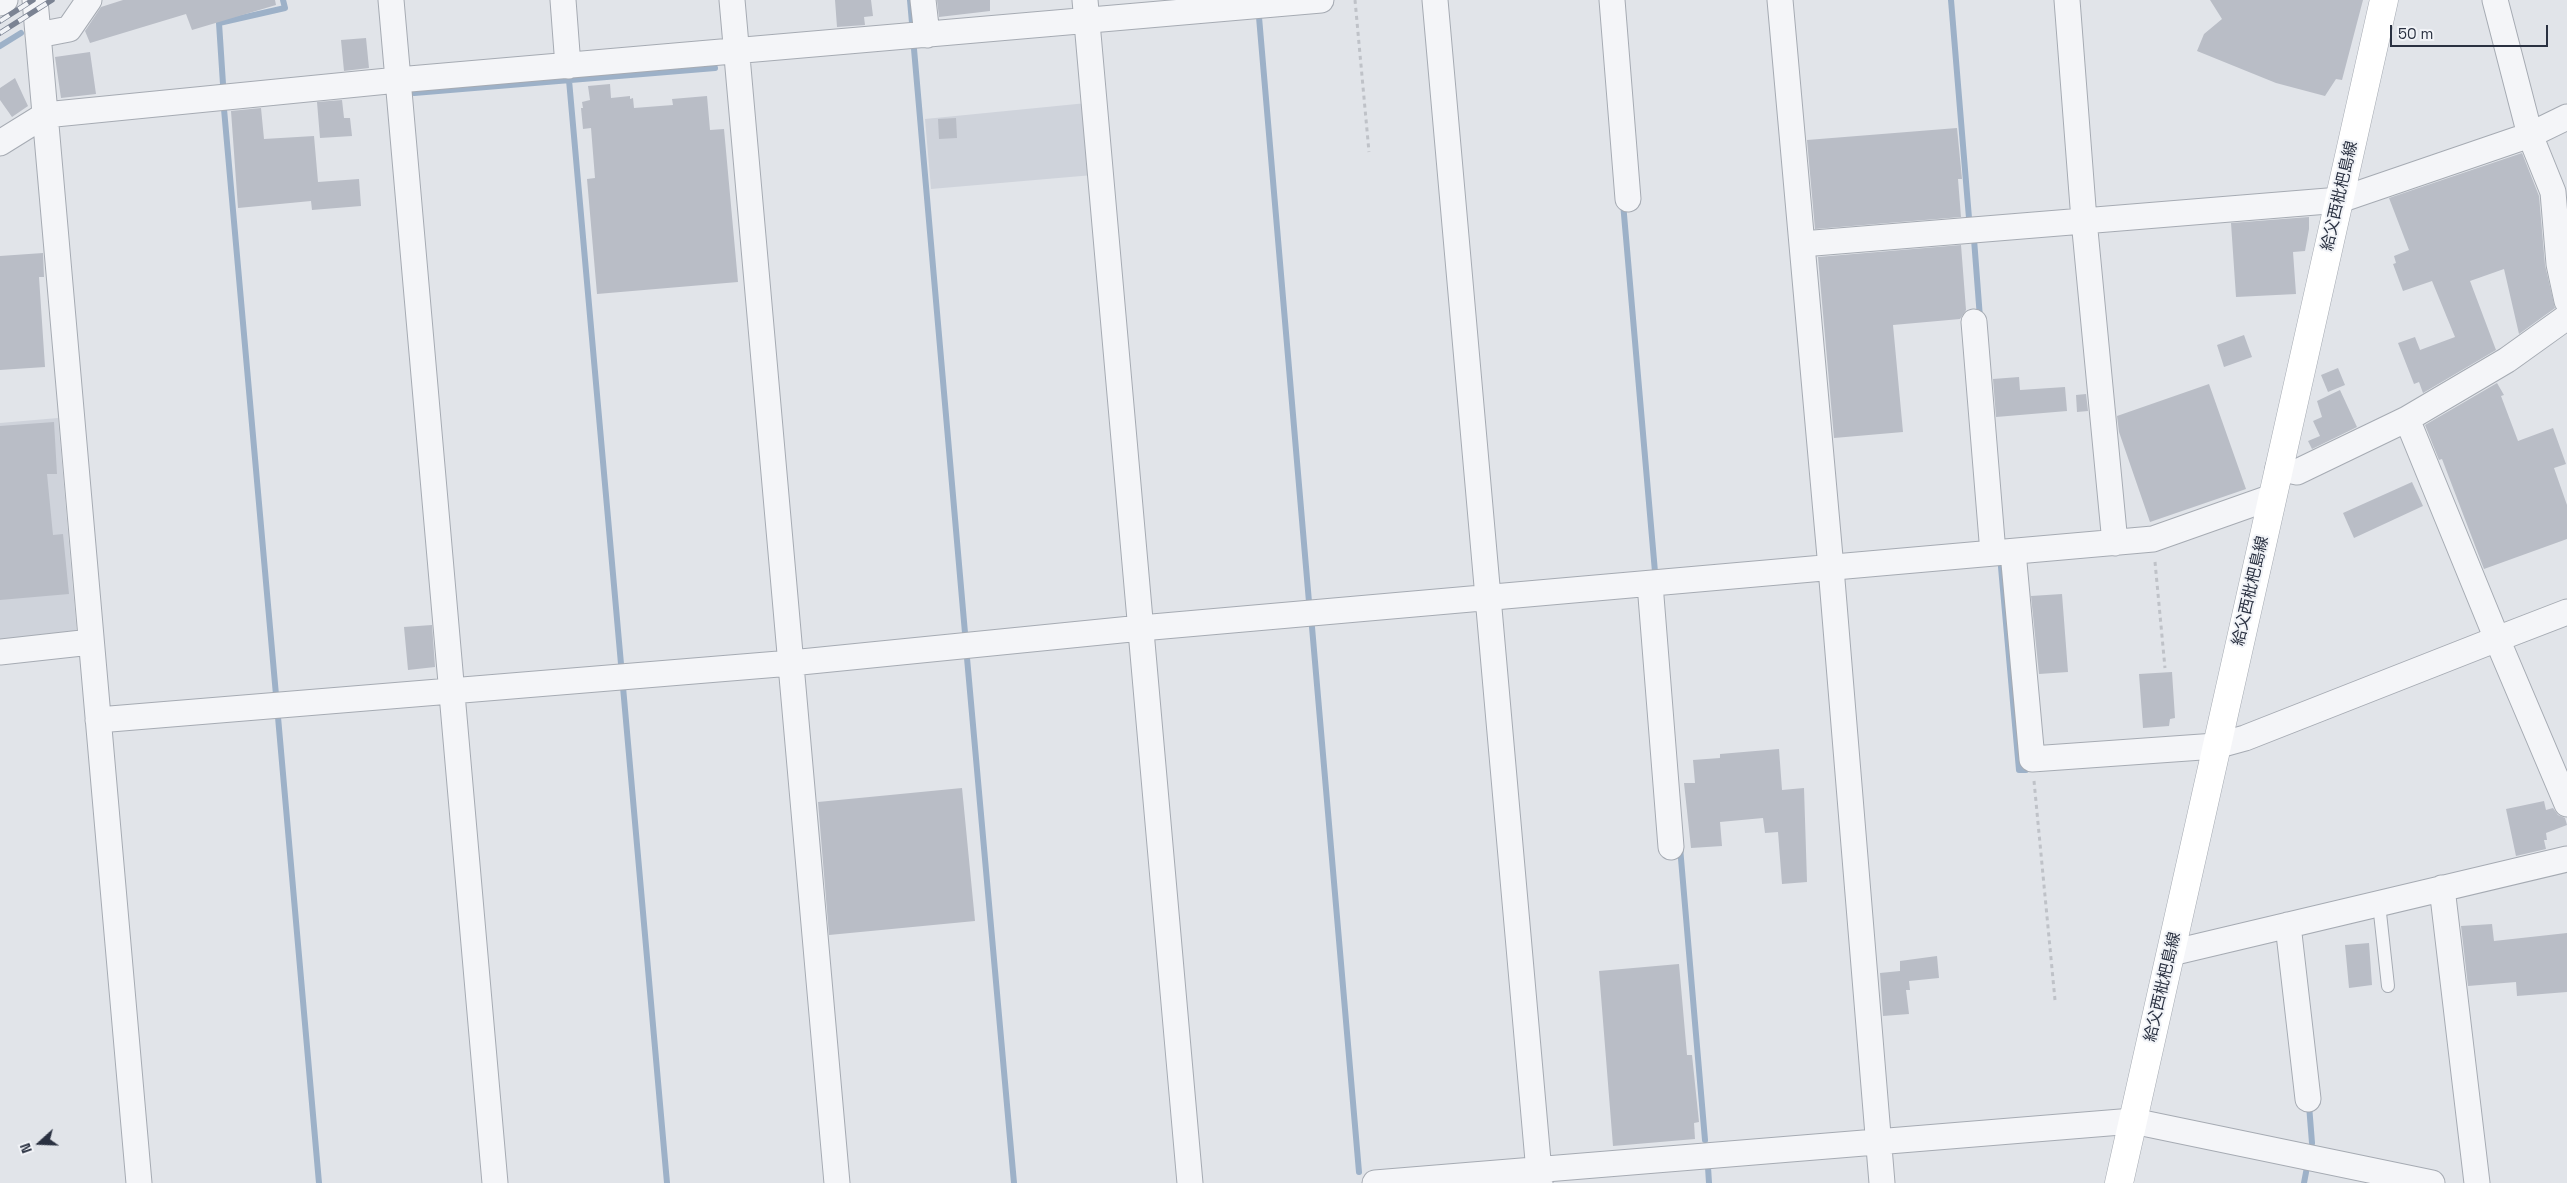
<!DOCTYPE html>
<meta charset="utf-8">
<style>
body{margin:0}
#map{position:relative;width:2567px;height:1183px;overflow:hidden;background:#e1e4e9;font-family:"Space Grotesk",sans-serif}
canvas{display:block}
.north{position:absolute;left:15px;top:1118px;width:50px;height:50px;-webkit-text-stroke:4px #f1f3f7;paint-order:stroke;rotate:250deg;font-size:14px;font-weight:700;line-height:20px;text-align:center;color:#2a3141}
.north::after{content:'';display:block;margin:auto;width:18px;height:22px;background:#2a3141;clip-path:polygon(50% 0,100% 100%,50% 72%,0 100%)}
.scale{position:absolute;left:2390px;top:25px;width:158px;height:22px;box-sizing:border-box;border:2px solid #2a3141;border-top:0;padding-left:6px;font-size:15px;line-height:18px;white-space:nowrap;color:#2a3141;-webkit-text-stroke:4px #f1f3f7;paint-order:stroke}
</style>
<div id="map">
<canvas width="2567" height="1183"></canvas>
<div class="north">N</div>
<div class="scale">50 m</div>
</div>
<script>
const g = document.querySelector('canvas').getContext('2d');
g.lineJoin = 'round';
function fillPath(path, color) {
  g.fillStyle = color;
  g.fill(path, 'evenodd');
}
function stroke(path, color, width, dash) {
  g.strokeStyle = color;
  g.lineWidth = width;
  g.lineCap = dash ? 'butt' : 'round';
  g.setLineDash(dash || []);
  g.stroke(path);
}
function write(font, color, halo, rows, align = 'center') {
  g.font = font + ' "Space Grotesk","Noto Sans JP",sans-serif';
  g.lineWidth = 4;
  g.setLineDash([]);
  g.textBaseline = 'middle';
  g.strokeStyle = halo;
  g.fillStyle = color;
  for (const [text, x, y, turn = 0] of rows) {
    g.save();
    g.translate(x, y);
    g.rotate((+turn || 0) * Math.PI / 180);
    g.textAlign = isNaN(turn) ? turn : align;
    if (halo) g.strokeText(text, 0, 0);
    g.fillText(text, 0, 0);
    g.restore();
  }
}
const built = new Path2D(`
 M1087 103 1093 175 931 189 925 119Z
 M58 418 77 635 0 647V423Z`);
const stream = new Path2D(`
 M910 0 912 23
 M1951 0 1969 218
 M1259 17 1309 602
 M0 46 21 33
 M914 49 965 633
 M569 80 621 664
 M223 84 219 23 285 8 283 0
 M414 93 715 68
 M224 109 276 695
 M1623 203 1655 572
 M1978 239H1974L1980 318
 M2001 567 2019 770H2026
 M1312 627 1359 1172
 M967 658 1014 1183
 M623 687 667 1183
 M278 717 319 1183
 M1680 847 1705 1140
 M2309 1105 2312 1143
 M1708 1167 1709 1183
 M2304 1183 2307 1167`);
const building = new Path2D(`
 M123 0H275L276 5 192 30 186 14 90 43 85 31 101 7Z
 M835 0H871L873 16 864 17 865 25 837 27Z
 M937 0H990V11L939 17Z
 M2210 0H2363L2342 80 2336 79 2325 96 2276 83 2197 51 2204 34 2222 19Z
 M366 38 369 68 344 71 341 40Z
 M90 52 96 94 61 98 55 57Z
 M15 78 28 106 12 117 0 100V88Z
 M610 84 611 98 630 96V99L633 98 634 108 673 105 672 99 707 96 710 130 724 129 738 282 597 294 587 179 595 178 591 128 583 129 581 108H583L582 102 590 100 588 86Z
 M342 100 344 118H350L352 136 320 138 317 102Z
 M261 108 264 139 314 136 318 182 359 179 361 206 312 210 311 201 238 208 231 111Z
 M956 118 957 138 939 139 938 119Z
 M1957 128 1962 179H1958L1961 217 1815 229 1807 140Z
 M2522 153 2539 196 2545 265 2555 308 2519 334 2504 269 2470 281 2496 350 2423 393 2419 382 2414 384 2398 343 2415 337 2420 350 2455 337 2432 281 2403 291 2393 264 2396 263 2394 256 2409 250 2389 198Z
 M2309 217V229L2305 251 2293 252 2296 294 2236 297 2231 223Z
 M1961 245 1966 310 1960 319 1893 325 1903 432 1834 438 1818 257Z
 M43 253 44 277H39L45 367 0 370V256Z
 M2244 335 2252 357 2224 367 2217 345Z
 M2338 368 2345 385 2328 392 2321 375Z
 M2019 377 2020 390 2065 387 2067 411 1996 417 1993 379Z
 M2497 383 2504 395 2501 396 2518 441 2553 428 2566 464 2554 468 2567 505V539L2484 569 2442 459 2439 460 2425 425Z
 M2209 384 2246 489 2150 522 2119 432 2117 416Z
 M2340 390 2357 427 2312 449 2308 441 2320 436 2313 421 2322 417 2317 401Z
 M2086 394 2088 411 2077 412 2076 395Z
 M54 422 57 474H47L53 535 63 534 69 594 0 600V426Z
 M2412 482 2423 506 2354 538 2343 513Z
 M2062 594 2068 672 2039 674 2031 596Z
 M432 625 435 667 408 670 404 627Z
 M2172 672 2175 718 2170 719 2169 726 2143 728 2139 674Z
 M1779 749 1782 790 1804 788 1807 882 1782 884 1778 832 1765 833 1763 818 1720 822 1722 846 1691 848 1684 783H1695L1693 760 1720 758V754Z
 M962 788 975 921 829 935 818 802Z
 M2544 801 2546 810 2553 808 2558 815 2565 818 2567 825 2546 833 2547 840H2544L2546 849 2516 856 2506 809Z
 M2492 924 2494 941 2567 933V992L2517 996 2516 982 2468 986 2461 926Z
 M2369 943 2372 985 2349 988 2345 945Z
 M1937 956 1939 978 1909 981 1910 990H1906L1909 1014 1883 1016 1880 973 1900 971V961Z
 M1679 964 1687 1055H1692L1699 1122 1694 1123 1695 1139 1613 1146 1599 971Z`);
const path = new Path2D(`
 M1355 0 1369 152
 M2155 562 2165 668
 M2034 781 2055 1000`);
const lane = new Path2D(`
 M2379 904 2388 986`);
const street = new Path2D(`
 M35 0 139 1183
 M391 0 495 1183
 M563 0 568 66
 M732 0 837 1183
 M923 0 927 35
 M1085 0 1190 1183
 M1435 0 1540 1183
 M1612 0 1628 199
 M1780 0 1831 568 1882 1183
 M2067 0 2084 220 2115 543
 M2495 0 2530 135 2553 192 2559 264 2567 301
 M0 3 5 0
 M38 35 69 29 89 0
 M0 143 45 115 398 80 1321 0
 M1802 244 2340 200 2530 135 2567 117
 M1974 322 1993 553
 M2278 468 2297 472 2407 419 2507 360 2567 317
 M2013 552 2032 759 2216 746 2245 738 2497 639 2407 419
 M1650 584 1671 847
 M2567 612 2497 639 2567 804
 M0 652 91 642
 M98 720 791 663 1141 628 2153 539 2272 497
 M2442 888 2477 1183
 M2288 925 2308 1099
 M2171 953 2567 859
 M1375 1183 2133 1121 2432 1183`);
const secondary = new Path2D(`
 M2119 1183 2384 0`);
const rail = new Path2D(`
 M0 21 33 0
 M0 33 52 0`);
const streetNames = [
 ["給父西枇杷島線",2340,196,-77],
 ["給父西枇杷島線",2251,591,-77],
 ["給父西枇杷島線",2163,987,-77]
];
fillPath(built, '#cfd3db');
stroke(stream, '#9db1c8', 6);
fillPath(building, '#b9bdc6');
stroke(lane, '#a6abb3', 14);
stroke(street, '#a6abb3', 27);
stroke(secondary, '#a6abb3', 29);
stroke(path, '#bfc2c8', 3, [4, 4]);
stroke(lane, '#f4f5f8', 12);
stroke(street, '#f4f5f8', 25);
stroke(secondary, '#fff', 28);
stroke(rail, '#7b8393', 5.5);
stroke(rail, '#f1f3f7', 4, [11]);
write('16px', '#2a3141', '#f1f3f7', streetNames);
</script>
